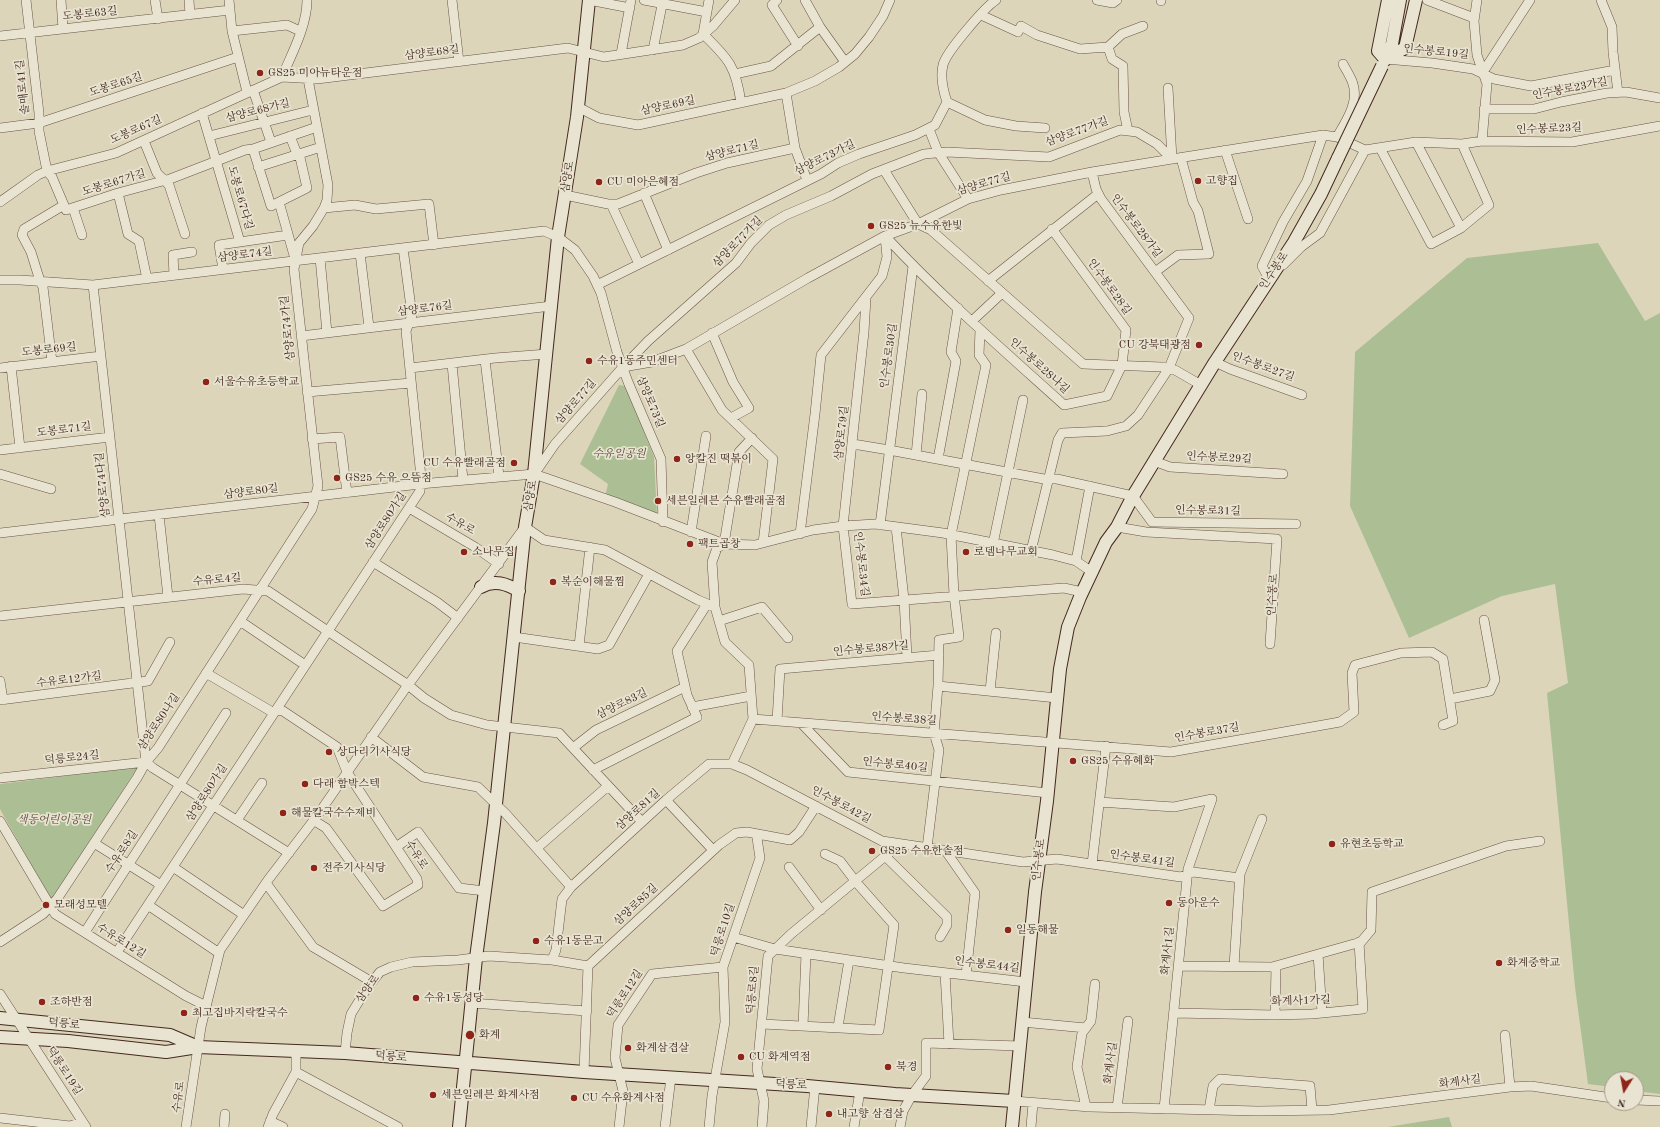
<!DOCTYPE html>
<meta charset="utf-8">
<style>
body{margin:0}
#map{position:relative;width:1660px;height:1127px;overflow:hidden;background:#ddd5ba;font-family:"Old Standard TT",serif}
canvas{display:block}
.north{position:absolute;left:1604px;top:1071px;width:40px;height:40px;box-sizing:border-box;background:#e9e4d2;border:1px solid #a7998a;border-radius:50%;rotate:191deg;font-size:11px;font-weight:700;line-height:16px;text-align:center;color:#44291e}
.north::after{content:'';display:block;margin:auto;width:14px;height:18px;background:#8f2418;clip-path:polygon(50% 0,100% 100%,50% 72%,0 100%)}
</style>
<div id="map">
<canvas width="1660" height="1127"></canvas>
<div class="north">N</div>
</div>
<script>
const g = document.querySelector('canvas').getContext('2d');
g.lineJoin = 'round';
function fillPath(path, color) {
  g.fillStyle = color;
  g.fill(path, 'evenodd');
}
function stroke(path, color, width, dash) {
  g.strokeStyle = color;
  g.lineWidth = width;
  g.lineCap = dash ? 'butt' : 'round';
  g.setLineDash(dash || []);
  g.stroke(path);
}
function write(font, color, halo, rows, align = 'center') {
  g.font = font + ' "Old Standard TT","Noto Serif KR",serif';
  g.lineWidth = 3.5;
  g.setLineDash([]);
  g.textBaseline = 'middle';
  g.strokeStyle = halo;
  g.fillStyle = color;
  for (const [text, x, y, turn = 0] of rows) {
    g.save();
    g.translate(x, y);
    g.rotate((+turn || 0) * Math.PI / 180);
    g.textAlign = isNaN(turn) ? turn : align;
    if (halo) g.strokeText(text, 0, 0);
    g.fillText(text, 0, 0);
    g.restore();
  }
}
const green = new Path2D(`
 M1598 243 1645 321 1660 313V1094L1636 1091V1079H1612V1087L1588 1084 1575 987 1547 693 1568 683 1555 584 1502 596 1409 638 1350 506 1355 352 1467 258Z
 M619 385 626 386 654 457 657 516 605 497 608 484 580 464Z
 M138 767 51 900 0 809V784Z
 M1449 1117 1452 1127H1388Z`);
const minor = new Path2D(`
 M26 0 39 113V131L47 171 52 177 66 210 118 193 170 179 245 150 253 149 317 127
 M61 0 63 29
 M155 0 158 19
 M189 0 190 15
 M229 0 232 31 247 92
 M452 0 459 62
 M589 0 630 8
 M644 0 707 12
 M709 0 703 34C729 59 736 67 741 103
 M777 0 772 5 798 46
 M805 0 820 27 845 62
 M1097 0 1113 3 1117 0
 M1427 0 1474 18
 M1477 0 1474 21 1477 55 1487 84 1482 141
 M1601 0 1612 27 1613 52 1618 93
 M1161 1V0
 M981 15 1018 32 1021 26 1037 35 1080 49 1108 47 1122 34 1143 26
 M232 31 287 25 300 31
 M0 36 230 10
 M1108 47 1112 59 1123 66 1124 112 1128 131
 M653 50 663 0
 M621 54 631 0
 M1385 59 1432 63 1473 69 1494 79 1531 86 1615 70
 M1483 72 1530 0
 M735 74 771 66 820 27
 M282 77 317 79 568 48 604 57 683 45 699 38 713 26 735 0
 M282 77C292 53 307 26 307 0
 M253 90 271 142
 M786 93 795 148 807 180
 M947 102 985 120 1016 126 1045 128
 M578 107 599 118 638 125 786 93 815 81 839 67 855 54 869 37 883 16 890 0
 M1484 109H1534L1561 102 1607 93 1626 92 1660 98
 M202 113 240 242
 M0 128 39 123 238 57
 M929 129 938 152 968 199
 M209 136 313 110
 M290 136 297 154
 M1337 137C1346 121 1359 103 1353 84 1351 77 1346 70 1343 64
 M144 141 157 173 169 185 185 234
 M1416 142 1461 228
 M1380 148 1431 244 1461 228 1489 205 1462 144
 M253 149 271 206 279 202 295 259
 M1225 150 1248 219
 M1365 150 1416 142 1462 144 1482 141 1572 142 1660 126
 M258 167 321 147
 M884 170 918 224 931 230 1083 364 1162 367 1175 370 1201 385
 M118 193 128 234 139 241 147 279
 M644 193 668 250
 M565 195 608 204H618L696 173 727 163 795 148
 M0 202 38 175 47 171 116 153 282 77
 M279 202 307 188 299 153
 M611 204 639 264
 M73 208 82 235
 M324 208 355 205 376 209 429 204 434 245
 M885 236C941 296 1003 350 1064 405L1107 396 1122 365 1126 330 1052 229
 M360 253 369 327
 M320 258 327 333
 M1283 265 1301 247 1320 233 1365 150
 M223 269 219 245 288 235
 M1155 272 1178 255 1209 254 1198 211 1193 202 1181 158
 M174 275 173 255 192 252
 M1273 275 1269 279 1262 266 1283 222 1307 181 1323 135
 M0 280H20L93 285 544 231 558 237 575 250 593 276 601 293 617 352 628 382 661 459 663 522
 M988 281 1098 194
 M93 285 146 762
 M597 285 821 174 838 163 859 154 915 135 935 125 947 102C943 90 940 77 943 65 946 52 985 7 996 0
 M866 298 864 332 843 526 852 604 1064 588 1082 592
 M972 321 1002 293
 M712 333 733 382 749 408 731 418
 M301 336 551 306
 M686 349 722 410 773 459 763 543
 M485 360 499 476
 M52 362 43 287 40 281 31 252 22 235 24 229 64 205
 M1215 362 1230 369 1302 395
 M452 364 463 480
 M11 366 20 448
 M623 367 652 362 686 349 808 278 885 236 918 224 968 199 1001 190 1092 172 1172 159 1168 88
 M0 368 101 356
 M410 368 495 358 547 354
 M307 392 411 383
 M312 439 340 437 347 493
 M853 444 889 450 1044 479H1057L1133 496 1152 522 1296 524
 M0 450 110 437
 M916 455 922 394
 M938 459 956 361 951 352 958 308
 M1154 461 1170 467 1283 474
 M535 473 555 444 623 367 648 341 736 263 751 243 769 225 786 215 831 196 872 174 924 154 947 152 1049 157 1120 130 1137 132 1157 144 1172 159 1323 135 1337 137 1365 150
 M0 474 51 489
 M409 508 475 547 499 564
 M159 515 168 597
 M880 525 913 266
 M896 527 904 599 907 657
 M1117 527 1146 532 1277 539 1270 644
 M691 532 706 436
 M0 533 420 484 534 474 615 502 724 544 755 545 813 530 843 526 875 524 943 533 1053 555 1076 561 1092 572
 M800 534 815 414 821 355 882 276 887 257 885 236
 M993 544 1023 400
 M1031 551 1058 440 1062 433 1107 431 1126 426 1138 415 1169 368 1189 318 1101 199 1096 189 1092 172
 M1076 561 1090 486
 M373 562 437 602 458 618
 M715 607 712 562 717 548 724 544 739 452 752 438
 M0 616 243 589 268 591 408 685 424 698 451 715 487 725 559 733 642 822
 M240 621 305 665
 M719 621 762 607 788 638
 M514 637 598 649 609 645 649 574
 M579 646 590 547
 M206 673 274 713
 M0 681 3 700
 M938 686 1057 698
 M990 691 996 633
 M1450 699 1490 691 1495 680 1484 620
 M0 700 148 681 170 642
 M692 707 751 696
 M276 710 283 711 337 747 347 772 417 879 418 885 383 906 326 828 313 820
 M753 719 1171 752 1340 722 1354 712 1352 673 1355 665 1401 653 1432 652 1443 659 1453 721 1443 725
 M777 721 780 669 939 655
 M801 723 848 772 1048 793
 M371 737 423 777 478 787 506 814 571 887
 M573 748 596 730 685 687
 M146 762 153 768 289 853
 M593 770 697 717 687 695 677 651 707 604
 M0 778 146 762
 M666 800 713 850
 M1099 802 1174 807 1212 799
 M237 820 262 783
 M0 821 55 914 186 996 206 1006
 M94 843 161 885
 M396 847 418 832 459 888 485 891
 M537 848 608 786
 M927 848 939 750 934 733 938 686 939 640 959 637 954 595 951 535 986 365 979 355 980 330
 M945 850 975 893 966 975
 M885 856 947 917V925L940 937
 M1092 864 1106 746
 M173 867 244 915
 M789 867 821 910
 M266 883 313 947 372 982
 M148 905 219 953
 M85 932 226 713
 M733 937 775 949 904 968 1026 982
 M0 942 43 914 57 899 137 778 146 762 158 748 312 509 318 486 294 269 299 243 313 226 324 208 327 200 328 185 308 79
 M117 952 420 491 421 477 406 331 412 315 403 248
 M1318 954 1322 1013
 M552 960 556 950 562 899 571 887 666 800 709 764H732L747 770 882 841 1023 862 1057 859 1181 877 1193 872 1240 878
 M588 966 719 845 736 833 747 832 790 840 799 832 816 806
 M1178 966 1272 967 1361 942 1371 930 1372 892 1506 846 1540 841
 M1234 966 1240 874 1262 819
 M945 973 949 1044
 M0 994 86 1127
 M471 1003 587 1011
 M1174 1013 1275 1015 1312 1014 1363 1009 1359 942
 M1275 1015 1276 966
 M1022 1022 1086 1028
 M762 1024 879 1030 894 925 856 882 840 861 825 854
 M803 1026 806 954
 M838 1027 849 960
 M1505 1035 1510 1087
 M296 1051V1072L398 1127
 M345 1053 347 1033 351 1014 367 988 380 972 391 967 412 962 458 960 489 956 552 960 588 966
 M584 1072 588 966
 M1636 1100 1660 1101
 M1014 1101 1090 1107 1258 1111 1329 1110 1510 1087 1531 1086 1612 1098
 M1086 1107 1077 1067 1082 1033 1091 1021 1095 984
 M1117 1108 1128 1021
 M1164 1109 1188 869 1212 799
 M1209 1110 1213 1086 1220 1079 1310 1086 1312 1110
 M0 1118 70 1126 82 1122
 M270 1121 283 1127
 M186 1127 201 1027 220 950 268 880 317 816 405 689 525 527 544 540 605 550 698 600 715 607 725 642 749 665 753 719 732 764
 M224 1127 225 1114
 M268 1127 273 1114 296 1072
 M619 1127 623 1091 615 1058 618 1025 652 974 723 967
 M665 1127 671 1077
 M709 1127 712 1096 725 1022 723 967 760 858 757 838
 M762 1127 764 1101 757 1069 768 956 791 934 889 853 892 842
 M811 1127 815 1086
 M854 1127 860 1091
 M900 1127 903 1111 912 1095 926 1076V1043L1020 1046
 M1031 1127 1033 1103`);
const secondary = new Path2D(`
 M1388 0 1378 51 1385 59 1405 48 1416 0
 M1385 60 1392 44 1400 0
 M481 587C494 579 507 584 519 591
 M0 1018 170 1035 198 1047
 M0 1037 68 1041 166 1052 198 1047 345 1053 584 1072 807 1086 895 1094 1014 1101
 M459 1127 476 958 494 823 525 527 534 474 558 237 577 117 589 0
 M1012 1127 1035 892 1047 801 1060 669 1068 627 1080 597 1106 542 1117 527 1133 496 1215 362 1294 242 1321 194 1338 158`);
const secondaryBridge = new Path2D(`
 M1338 158 1382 66`);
const markers = [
 [260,73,4,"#8f2418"],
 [1198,181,4,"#8f2418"],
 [599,182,4,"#8f2418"],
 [871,226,4,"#8f2418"],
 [1199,345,4,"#8f2418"],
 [589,361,4,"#8f2418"],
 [206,382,4,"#8f2418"],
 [677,459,4,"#8f2418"],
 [514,463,4,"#8f2418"],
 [337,478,4,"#8f2418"],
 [658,501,4,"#8f2418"],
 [690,544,4,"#8f2418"],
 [464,552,4,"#8f2418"],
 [966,552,4,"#8f2418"],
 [553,582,4,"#8f2418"],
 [329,752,4,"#8f2418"],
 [1073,761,4,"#8f2418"],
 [305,784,4,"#8f2418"],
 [283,813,4,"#8f2418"],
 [1332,844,4,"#8f2418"],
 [872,851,4,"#8f2418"],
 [314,868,4,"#8f2418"],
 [1169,903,4,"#8f2418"],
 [46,905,4,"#8f2418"],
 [1008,930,4,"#8f2418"],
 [536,941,4,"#8f2418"],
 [1499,963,4,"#8f2418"],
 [416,998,4,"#8f2418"],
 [42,1002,4,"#8f2418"],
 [184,1013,4,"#8f2418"],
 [470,1035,5,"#8f2418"],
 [628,1048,4,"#8f2418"],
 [741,1057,4,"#8f2418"],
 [888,1067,4,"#8f2418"],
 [433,1095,4,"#8f2418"],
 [574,1098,4,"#8f2418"],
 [829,1114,4,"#8f2418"]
];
const streetNames = [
 ["도봉로63길",90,14,-6],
 ["인수봉로19길",1436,52,6],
 ["삼양로68길",432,53,-7],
 ["도봉로65길",116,85,-18],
 ["솔매로41길",23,87,-96],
 ["인수봉로23가길",1570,89,-11],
 ["삼양로69길",668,106,-12],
 ["삼양로68가길",258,111,-14],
 ["인수봉로23길",1549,129,-2],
 ["도봉로67길",136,130,-24],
 ["삼양로77가길",1077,132,-20],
 ["삼양로71길",732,151,-14],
 ["삼양로73가길",825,158,-26],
 ["삼양로",568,177,-81],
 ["도봉로67가길",114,183,-17],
 ["삼양로77길",984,184,-16],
 ["도봉로67다길",240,198,74],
 ["인수봉로28가길",1136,226,53],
 ["삼양로77가길",738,242,-46],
 ["삼양로74길",245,255,-7],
 ["인수봉로",1274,271,-56],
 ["인수봉로28길",1109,287,54],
 ["삼양로76길",425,309,-7],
 ["삼양로74가길",288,328,-96],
 ["도봉로69길",49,350,-6],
 ["인수봉로30길",889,356,-82],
 ["인수봉로28나길",1039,366,42],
 ["인수봉로27길",1263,367,20],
 ["삼양로77길",576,402,-49],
 ["삼양로73길",650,402,67],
 ["도봉로71길",64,430,-7],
 ["삼양로79길",842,433,-84],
 ["인수봉로29길",1219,458,3],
 ["삼양로74다길",103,485,-96],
 ["삼양로80길",251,492,-7],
 ["삼양로",531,496,-81],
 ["인수봉로31길",1208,511,1],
 ["삼양로80가길",386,521,-57],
 ["수유로",460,524,30],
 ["인수봉로34길",861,564,83],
 ["수유로4길",217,580,-5],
 ["인수봉로",1273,595,-86],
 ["인수봉로38가길",871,649,-5],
 ["수유로12가길",69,680,-7],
 ["삼양로83길",622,704,-26],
 ["인수봉로38길",904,719,4],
 ["삼양로80나길",159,722,-56],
 ["인수봉로37길",1207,733,-10],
 ["덕릉로24길",72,758,-6],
 ["인수봉로40길",895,765,6],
 ["삼양로80가길",207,793,-57],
 ["인수봉로42길",841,805,28],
 ["삼양로81길",638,810,-42],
 ["수유로8길",122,852,-57],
 ["수유로",416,855,57],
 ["인수봉로41길",1142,859,8],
 ["인수봉로",1039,860,-83],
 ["삼양로85길",636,905,-43],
 ["덕릉로10길",723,930,-72],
 ["수유로12길",121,941,32],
 ["화계사1길",1168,951,-84],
 ["인수봉로44길",987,965,7],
 ["삼양로",368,989,-54],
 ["덕릉로8길",753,990,-85],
 ["덕릉로12길",625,994,-57],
 ["화계사1가길",1301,1001,-2],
 ["덕릉로",64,1024,6],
 ["덕릉로",391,1057,5],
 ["화계사길",1111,1063,-83],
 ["덕릉로19길",64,1071,57],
 ["화계사길",1460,1082,-7],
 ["덕릉로",791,1085,3],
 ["수유로",179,1097,-82]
];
const poiNames = [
 ["GS25 미아뉴타운점",268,73],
 ["고향집",1206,181],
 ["CU 미아은혜점",607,182],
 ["GS25 뉴수유한빛",879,226],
 ["CU 강북태광점",1191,345,"right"],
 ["수유1동주민센터",597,361],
 ["서울수유초등학교",214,382],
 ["앙칼진 떡볶이",685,459],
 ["CU 수유빨래골점",506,463,"right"],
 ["GS25 수유 으뜸점",345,478],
 ["세븐일레븐 수유빨래골점",666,501],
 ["팩트곱창",698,544],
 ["소나무집",472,552],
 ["로뎀나무교회",974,552],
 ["복순이해물찜",561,582],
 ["상다리기사식당",337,752],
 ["GS25 수유혜화",1081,761],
 ["다래 함박스텍",313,784],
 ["해물칼국수수제비",291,813],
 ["유현초등학교",1340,844],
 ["GS25 수유한솔점",880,851],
 ["전주기사식당",322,868],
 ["동아운수",1177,903],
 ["모래성모텔",54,905],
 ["일동해물",1016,930],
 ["수유1동문고",544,941],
 ["화계중학교",1507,963],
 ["수유1동성당",424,998],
 ["조하반점",50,1002],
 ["최고집바지락칼국수",192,1013],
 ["화계",479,1035],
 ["화계삼겹살",636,1048],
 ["CU 화계역점",749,1057],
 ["북경",896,1067],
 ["세븐일레븐 화계사점",441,1095],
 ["CU 수유화계사점",582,1098],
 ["내고향 삼겹살",837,1114]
];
const parkNames = [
 ["수유일공원",619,454],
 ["색동어린이공원",54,820]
];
fillPath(green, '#acbe94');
stroke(minor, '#6a5445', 10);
stroke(secondary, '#44291e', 14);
stroke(minor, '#e9e4d2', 9);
stroke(secondary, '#e9e4d2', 12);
stroke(secondaryBridge, '#44291e', 14, []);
stroke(secondaryBridge, '#e9e4d2', 12);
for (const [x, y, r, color] of markers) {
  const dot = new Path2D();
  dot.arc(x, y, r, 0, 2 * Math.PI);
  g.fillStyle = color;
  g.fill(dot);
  stroke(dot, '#e9e4d2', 1.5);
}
write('11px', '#44291e', '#e9e4d2', streetNames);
write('11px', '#44291e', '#e9e4d2', poiNames, 'left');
write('italic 11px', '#594736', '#e9e4d2', parkNames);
</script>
